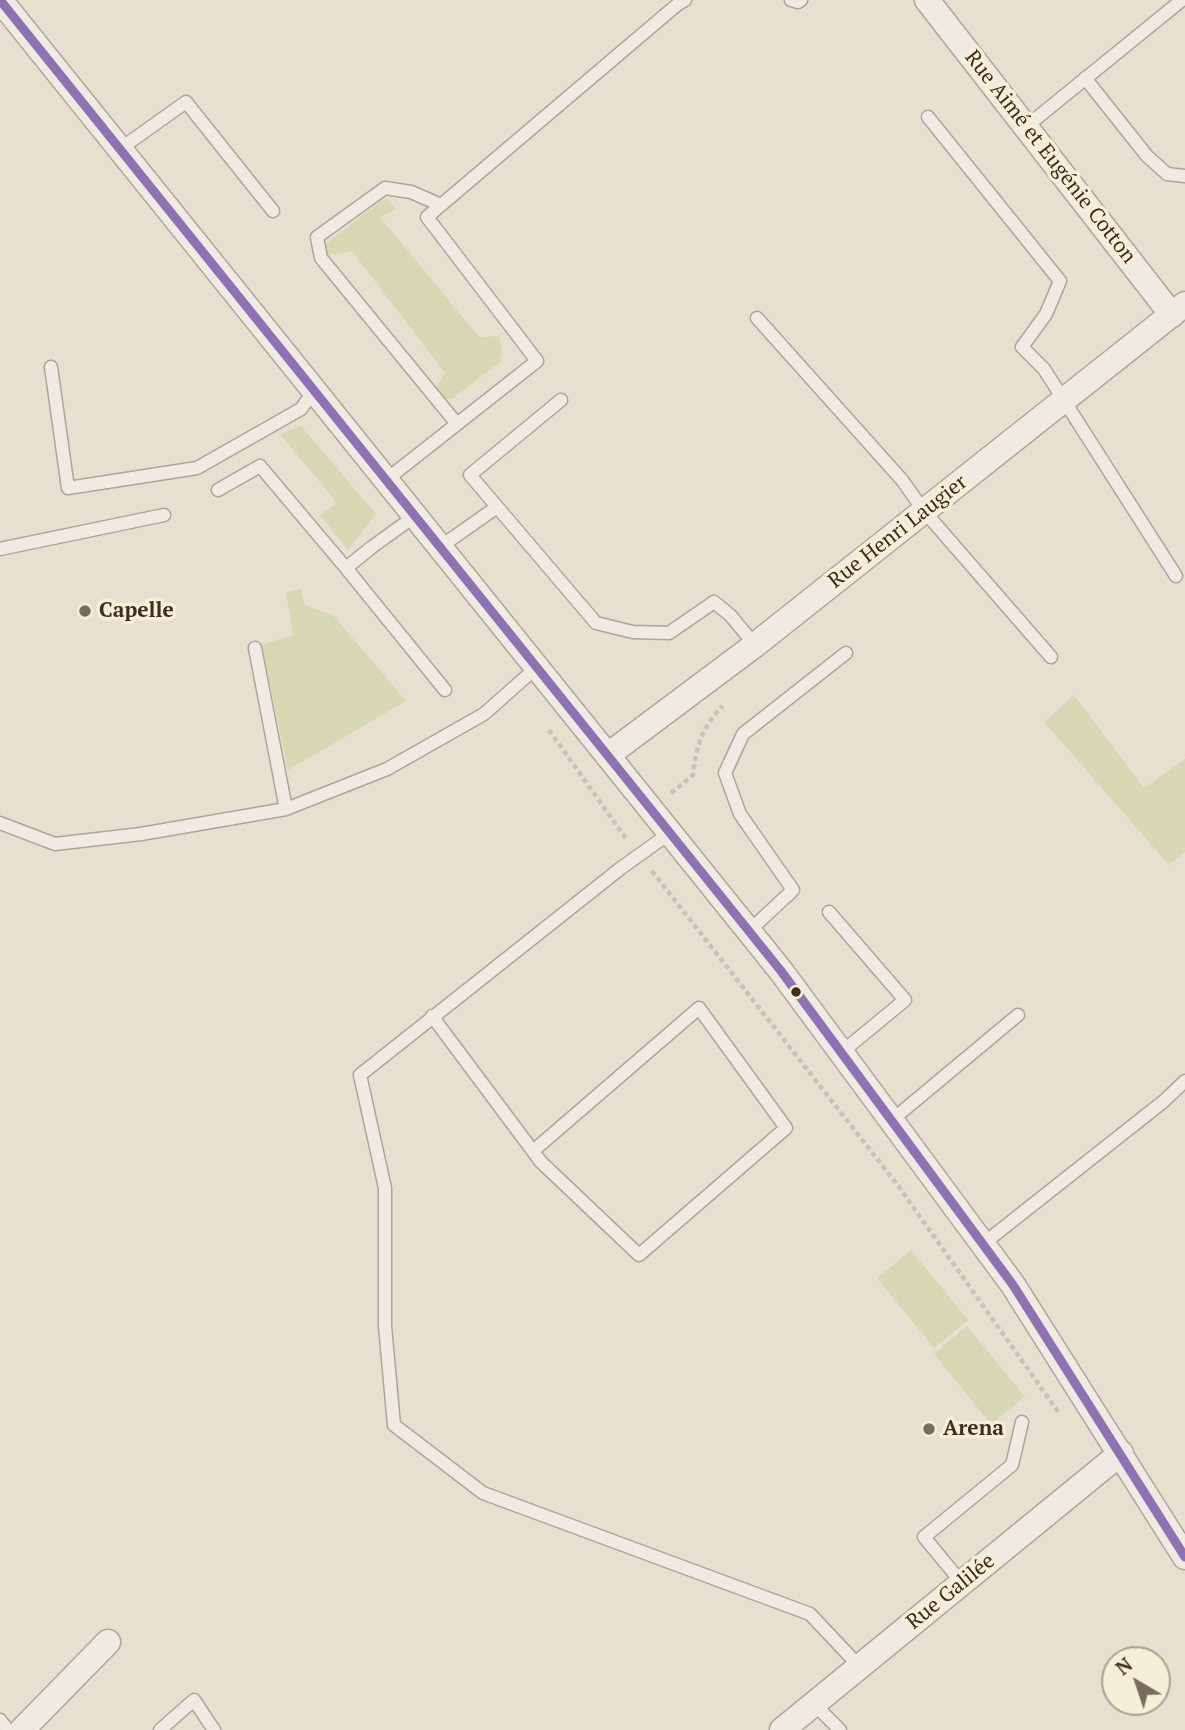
<!DOCTYPE html>
<meta charset="utf-8">
<style>
body{margin:0}
#map{position:relative;width:1185px;height:1730px;overflow:hidden;background:#e7e0d1;font-family:"PT Serif",serif}
canvas{display:block}
.north{position:absolute;left:1101px;top:1646px;width:70px;height:70px;box-sizing:border-box;background:#f7eed8;border:2px solid #ada18e;border-radius:50%;rotate:321deg;font-size:19px;font-weight:700;line-height:28px;text-align:center;color:#3d2e20}
.north::after{content:'';display:block;margin:auto;width:24px;height:32px;background:#786c5e;clip-path:polygon(50% 0,100% 100%,50% 72%,0 100%)}
</style>
<div id="map">
<canvas width="1185" height="1730"></canvas>
<div class="north">N</div>
</div>
<script>
const g = document.querySelector('canvas').getContext('2d');
g.lineJoin = 'round';
function fillPath(path, color) {
  g.fillStyle = color;
  g.fill(path, 'evenodd');
}
function stroke(path, color, width, dash) {
  g.strokeStyle = color;
  g.lineWidth = width;
  g.lineCap = dash ? 'butt' : 'round';
  g.setLineDash(dash || []);
  g.stroke(path);
}
function write(font, color, halo, rows, align = 'center') {
  g.font = font + ' "PT Serif",serif';
  g.lineWidth = 7;
  g.setLineDash([]);
  g.textBaseline = 'middle';
  g.strokeStyle = halo;
  g.fillStyle = color;
  for (const [text, x, y, turn = 0] of rows) {
    g.save();
    g.translate(x, y);
    g.rotate((+turn || 0) * Math.PI / 180);
    g.textAlign = isNaN(turn) ? turn : align;
    if (halo) g.strokeText(text, 0, 0);
    g.fillText(text, 0, 0);
    g.restore();
  }
}
const green = new Path2D(`
 M387 199 396 209 380 217 479 337 499 336 502 352 500 362 452 399H444L436 388 445 373 352 251 327 256 326 244 378 203Z
 M301 426 376 514 348 550 320 515 337 503 280 434Z
 M301 589 305 605 333 615 406 701 288 770 262 645 293 635 286 593Z
 M1074 695 1144 788 1185 759V852L1169 865 1044 722Z
 M911 1250 968 1320 934 1348 877 1278Z
 M967 1326 1025 1397 991 1424 934 1354Z`);
const path = new Path2D(`
 M549 730 627 840
 M671 793 693 775C696 747 702 726 723 706
 M652 871 899 1187 1059 1413`);
const service = new Path2D(`
 M791 0 798 2 801 0
 M1085 78 1147 156 1167 174 1185 176
 M928 117 1060 281 1046 314 1022 347 1044 369 1176 576
 M1027 126 1182 0
 M120 149 186 102 273 211
 M441 205 411 192 385 188 317 237 321 258 457 424
 M757 318 902 480 924 511 1051 657
 M51 367 68 488 197 468 301 409 314 391
 M561 400 470 475 596 623 633 632 669 633 714 602 730 615 755 645
 M386 480 537 361 427 217 678 4 685 0
 M218 490 260 466 346 568
 M415 516 372 547 346 568 445 690
 M440 547 497 507
 M0 549 164 515
 M255 648 286 809 387 769 484 714 537 667
 M0 823 55 844 141 834 286 809
 M670 833 621 868 360 1075 385 1188V1326L394 1425 483 1493 810 1614 860 1667
 M829 912 905 1000 842 1052
 M749 931 793 890 740 814 725 773 743 734 846 653
 M432 1016 541 1162 639 1255 786 1128 699 1008 533 1151
 M892 1120 1018 1015
 M983 1244 1164 1101 1185 1081
 M962 1583 924 1537 1012 1465 1022 1422
 M814 1704 840 1730
 M0 1720 8 1730
 M160 1730 194 1700 214 1730`);
const minor = new Path2D(`
 M0 0 781 971 1013 1285 1185 1557
 M927 0 1172 315
 M608 755 755 645 1185 304
 M22 1730 108 1642
 M782 1730 1121 1453`);
const bus1 = new Path2D(`
 M0 0 781 971 1013 1285 1185 1557`);
const markers = [
 [85,611,7,"#786c5e"],
 [796,992,6,"#3d2e20"],
 [929,1429,7,"#786c5e"]
];
const streetNames = [
 ["Rue Aimé et Eugénie Cotton",1050,157,52],
 ["Rue Henri Laugier",898,532,-38],
 ["Rue Galilée",951,1592,-39]
];
const poiNames = [
 ["Capelle",99,611],
 ["Arena",943,1429]
];
fillPath(green, '#d6d7b3');
stroke(service, '#ada599', 15);
stroke(minor, '#ada599', 27);
stroke(path, '#c8c2b9', 4.5, [5, 3.5]);
stroke(service, '#efebe3', 12);
stroke(minor, '#efebe3', 24);
stroke(bus1, '#8e72b4', 9);
for (const [x, y, r, color] of markers) {
  const dot = new Path2D();
  dot.arc(x, y, r, 0, 2 * Math.PI);
  g.fillStyle = color;
  g.fill(dot);
  stroke(dot, '#f7eed8', 2.5);
}
write('21px', '#3d2e20', '#f7eed8', streetNames);
write('bold 21px', '#3d2e20', '#f7eed8', poiNames, 'left');
</script>
